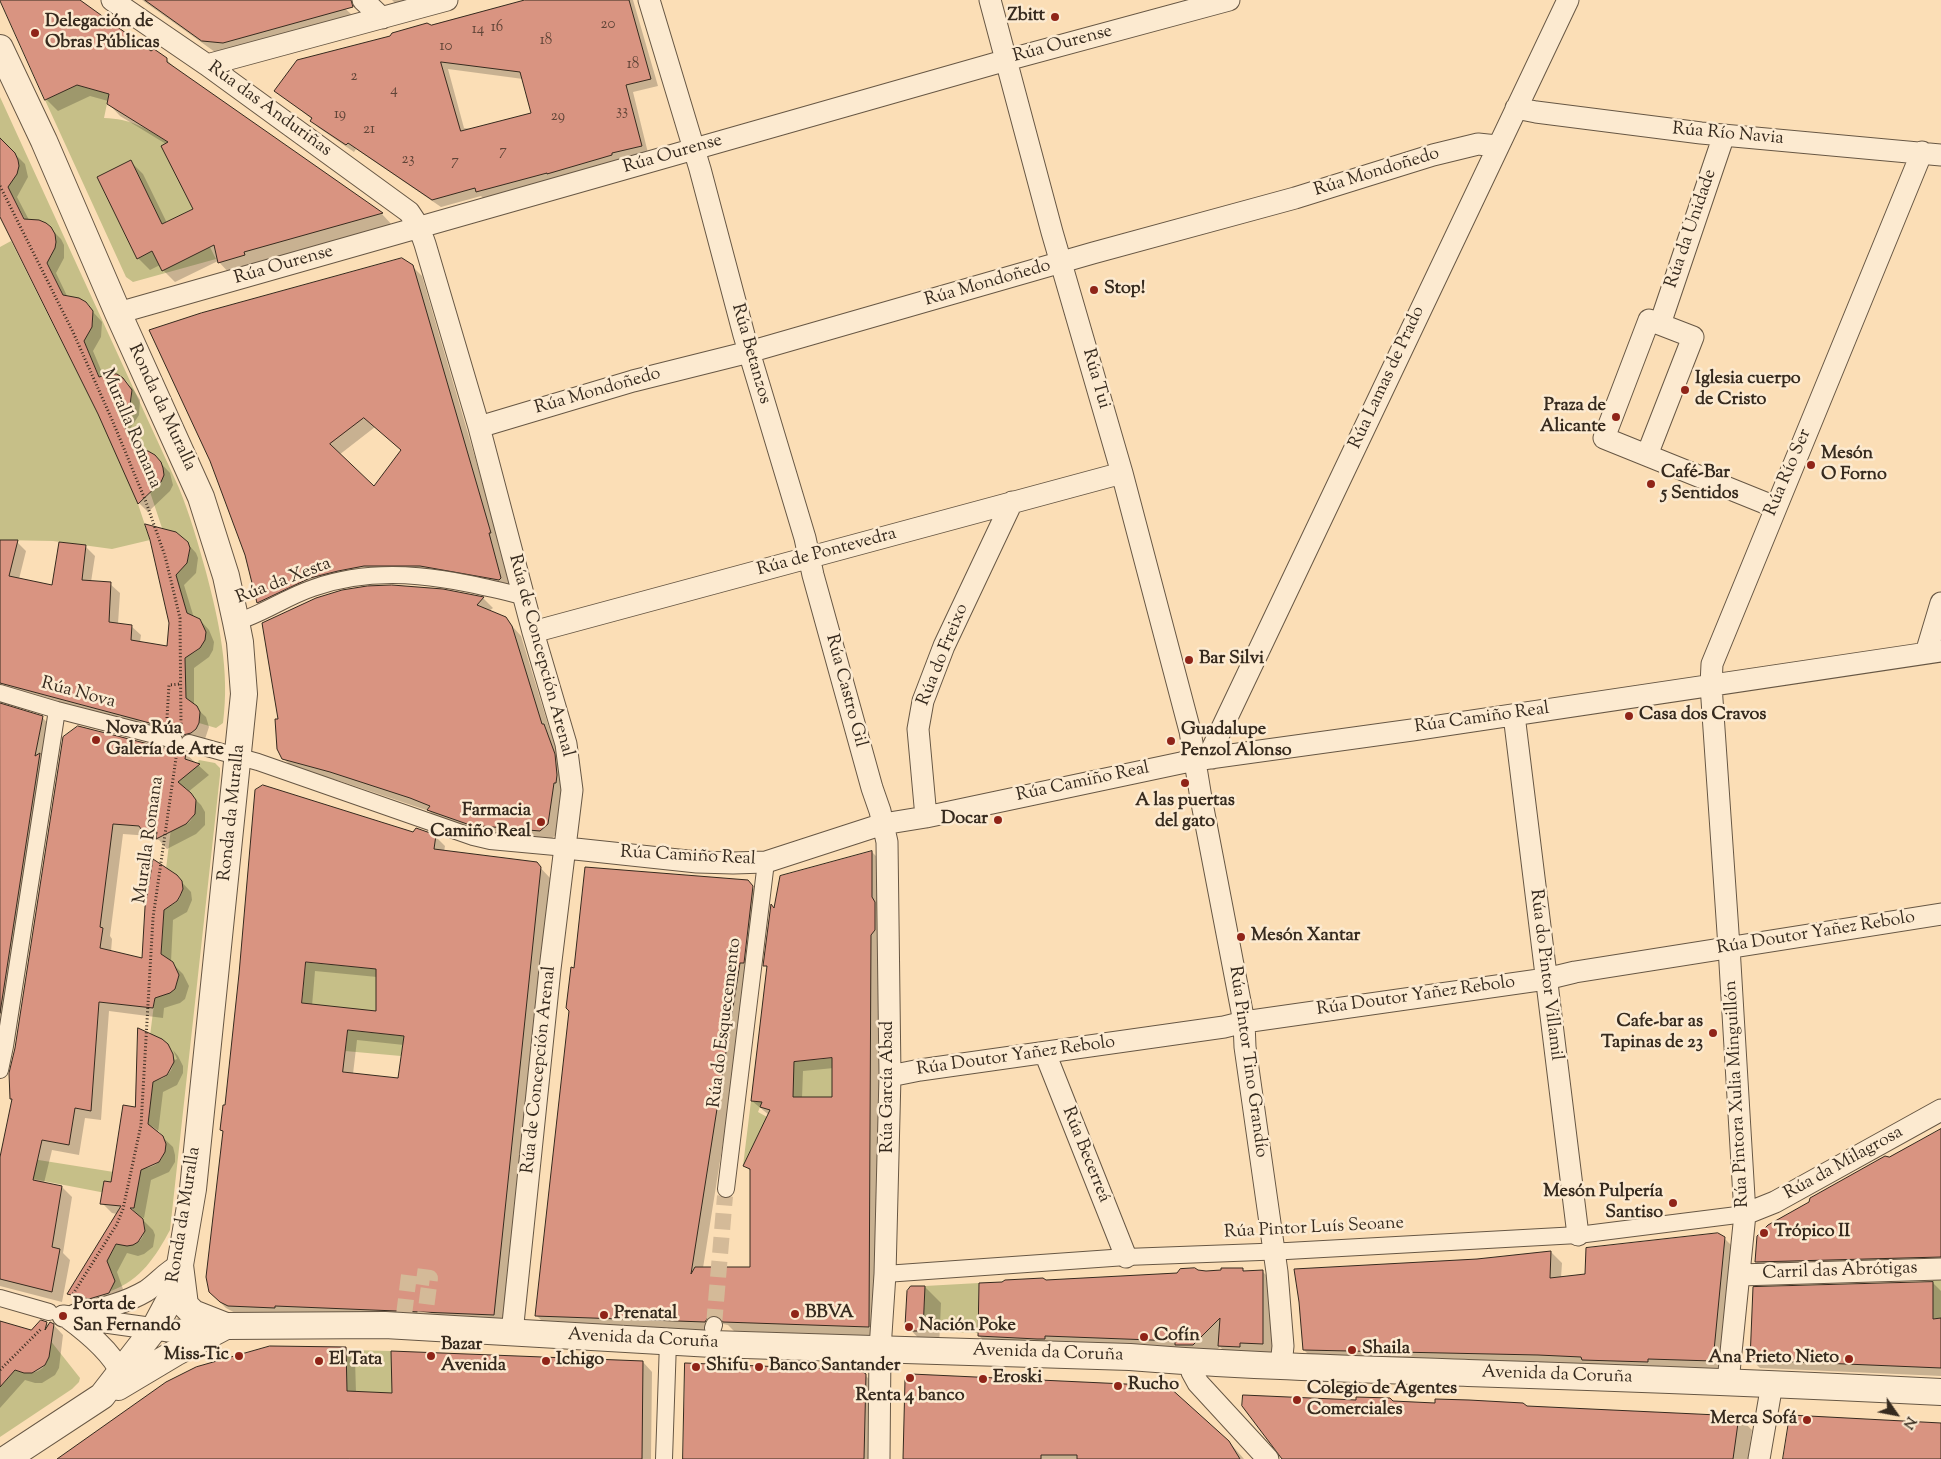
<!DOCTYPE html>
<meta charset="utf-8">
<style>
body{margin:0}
#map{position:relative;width:1941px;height:1459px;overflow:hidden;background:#fbdeb6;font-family:"Sorts Mill Goudy",serif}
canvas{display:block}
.north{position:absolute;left:1871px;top:1389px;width:50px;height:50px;-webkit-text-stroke:4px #fcead0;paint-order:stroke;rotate:123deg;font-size:14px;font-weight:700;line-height:20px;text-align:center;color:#362a1e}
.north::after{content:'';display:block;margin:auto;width:18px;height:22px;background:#362a1e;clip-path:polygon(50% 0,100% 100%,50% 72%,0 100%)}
</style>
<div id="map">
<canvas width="1941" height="1459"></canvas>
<div class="north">N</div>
</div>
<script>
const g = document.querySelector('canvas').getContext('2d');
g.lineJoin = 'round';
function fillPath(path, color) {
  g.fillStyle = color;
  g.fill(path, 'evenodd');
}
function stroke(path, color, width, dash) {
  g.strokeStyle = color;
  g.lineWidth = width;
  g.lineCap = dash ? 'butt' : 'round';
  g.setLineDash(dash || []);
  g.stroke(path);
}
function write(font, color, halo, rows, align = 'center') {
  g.font = font + ' "Sorts Mill Goudy",serif';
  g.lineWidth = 5;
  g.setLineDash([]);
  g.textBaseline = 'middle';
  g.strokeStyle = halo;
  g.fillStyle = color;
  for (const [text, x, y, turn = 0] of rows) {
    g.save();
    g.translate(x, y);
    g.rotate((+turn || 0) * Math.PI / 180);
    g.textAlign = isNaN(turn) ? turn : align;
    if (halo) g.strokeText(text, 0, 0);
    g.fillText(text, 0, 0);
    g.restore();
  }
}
const green = new Path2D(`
 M77 85 109 94 104 118C131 119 144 127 166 141L178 128 163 149 193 209 162 224 131 160 97 177 137 259 152 251 162 271 210 247 216 259 133 282 126 277 45 100Z
 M0 97 179 488C190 515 198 543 206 572 219 621 230 671 223 723L216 728 199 723C202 710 197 706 186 701L185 655C205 653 209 633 200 619L187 613 175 573C187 566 192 556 188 542L176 532 163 531 150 492C169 479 167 462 148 451L135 452 119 415C123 411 128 407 130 403 139 383 116 369 100 378L83 339C95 328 97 313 86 302L65 298 46 260 51 256 56 243C54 226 43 217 26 221L7 185C23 167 24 154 0 144Z
 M11 241 98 414 134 492 150 540 112 549 53 541 0 540V247Z
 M199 760 215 763 220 768V775L170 1230C156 1256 141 1280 111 1291 115 1279 115 1272 105 1264L117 1243C122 1243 129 1245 134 1244 145 1241 146 1227 143 1219L133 1210 141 1168C169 1170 174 1133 148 1125L153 1081C182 1078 179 1041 150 1036L155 996 175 989 179 975 173 962 161 956 164 907C187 905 189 876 166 869L171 828C190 827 196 818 196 800L186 788 178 785 179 774 195 768Z
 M290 961 376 969 406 1014 323 1028 404 1036 401 1056 345 1051 300 1025 304 981 274 978Z
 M832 1058V1097L792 1103 788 1059 815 1060Z
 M751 1101 762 1102 758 1112 767 1117 743 1166Z
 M1 1154 120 1173 116 1195 33 1179 0 1175Z
 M1933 1275H1941V1318L1922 1319 1921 1291H1933Z
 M979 1283 977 1333 923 1331 925 1286Z
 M46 1335 80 1378 79 1382 72 1389 0 1437V1387L15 1370C44 1380 54 1361 46 1335Z
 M346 1350 391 1351 393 1404 347 1391Z`);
const shadow = new Path2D(`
 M0 0H78L151 52 166 59 178 71 382 214 393 226 231 275 218 261 175 282 163 270 160 265 150 270 138 258 131 162 143 174 167 223 194 209 166 144 120 116 108 103V101L90 96 58 111 46 99Z
 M142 0H336L351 14 350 23 215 52Z
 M392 0H424L399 7Z
 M529 0H633L658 86 633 92 648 153 484 199 481 196 441 207 356 149 354 152 319 128 312 121 313 120 276 91 430 27ZM448 69 523 79 532 113 473 129 464 128Z
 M0 145 15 154 25 164 28 177 17 197 29 220 50 228 61 239 64 245V258L56 273 68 298 85 303 102 322 101 337 93 351 104 377 123 379 133 389 140 400 139 415 130 429 140 452 154 456 170 473 173 485 170 491 148 512 139 503 99 414 0 214Z
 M412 266 422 276 500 543H498L510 588 348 580 268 612 258 602 246 554ZM375 427 402 451 374 488 339 455Z
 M152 539 187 543 196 553 198 558 196 573 184 585 194 618 200 620 209 630 214 642 213 650 209 657 194 668V706L206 717 209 727 205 739 200 742 70 709 0 698V541L17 542 26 551 19 579 53 587 86 547 95 556 91 582 110 584 120 593 118 624 131 626 141 635 140 642 168 647 170 623Z
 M417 587 483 598 493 608 489 611 505 618 521 636 550 731 553 735 564 765 558 833 550 840 481 835 438 820 429 811 420 808 340 781 293 768 283 758 279 721Z
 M0 705 42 717 51 727 0 1031Z
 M64 737 186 754 209 775 188 792 201 805 205 812V825L196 834 167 849 159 840 152 839 150 836 123 834 110 936 112 939 111 952 143 959 176 876 191 892 192 900 187 912 173 920 171 962 183 974 189 986 185 999 180 1003 164 1008 163 1018 109 1011 101 1120 85 1118 79 1155 52 1150 44 1183 62 1187 72 1197 63 1253 70 1260 62 1302 0 1286V1163L13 1100 11 1098Z
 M413 834 435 836 445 846 444 852 536 863 550 878 503 1324 239 1315 226 1308 216 1298 226 1107 240 974ZM315 971 377 977V1013L312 1006ZM357 1040 404 1045 399 1079 353 1074Z
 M872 852 881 861 878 1336 734 1331 728 1325 723 1324 717 1327 714 1331 546 1325 536 1315 575 969 747 882 762 897 703 1268H751V1172L745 1165 769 1115 752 1101 768 969 765 965 775 911ZM834 1068 833 1098H802L803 1071Z
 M168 1048 175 1060 177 1059 173 1050 178 1056 183 1066V1073L177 1085 163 1092 158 1133 173 1147 175 1155V1162L169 1172 151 1180 144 1218 140 1217 153 1230 155 1235 153 1247 144 1254 138 1256 127 1253 117 1272 124 1292 79 1304 69 1294 117 1214 112 1213 102 1203 112 1183 136 1108Z
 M1941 1130V1265L1765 1270 1756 1262 1889 1158Z
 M1724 1238 1735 1249 1723 1371 1315 1361 1304 1350 1477 1260 1551 1252 1562 1263 1561 1278 1586 1275Z
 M1242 1269 1245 1272H1263L1277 1286V1358L1234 1360 1220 1347 1207 1359 994 1350 979 1336 1045 1281Z
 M1933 1283 1941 1291V1376L1760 1368 1751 1359Z
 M925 1287 941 1303 939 1347H927L906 1325Z
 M0 1322 32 1331 46 1323 50 1326 52 1323 63 1335 59 1368 55 1375 42 1383H35L25 1380 0 1408Z
 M346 1348 355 1358 356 1393 394 1394 643 1362 652 1372 651 1459H59Z
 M865 1375 877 1387 876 1459H685Z
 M1392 1402 1739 1417 1752 1430 1748 1459H1284Z
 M1229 1442 1244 1459H904Z`);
const building = new Path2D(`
 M0 0H80L151 51 154 49 167 58V62L383 213 244 252 245 255 218 263 214 245 162 271 152 251 137 259 97 177 131 160 162 224 193 209 161 146 168 142 107 104 109 94 77 85 45 100Z
 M145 0H351L353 7 223 43 202 41Z
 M525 0H629L651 79 626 85 642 146 612 153V155L547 174V173L476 192 475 188 432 200 348 143 346 145 310 121 312 118 274 91 297 60 390 36 392 33 427 23 431 25ZM441 62 520 72 531 113 461 131Z
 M0 138 15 153 18 160 19 166 17 174 8 187 24 219 39 220 46 223 51 227 55 234 56 242 55 248 47 263 63 295 79 298 86 302 93 311 92 327 84 341 99 377 110 374H117L123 378 132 390 130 405 121 418 135 451H148L155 455 161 462 163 468 164 475 161 482 138 504 98 414 0 217Z
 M402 258 413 265 491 533H489L501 578 499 580 420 566H364L338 571 310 578 257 603 245 555 210 461 149 330 201 313ZM364 418 401 450 374 486 330 444Z
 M145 524 176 532 188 542 190 548 187 563 176 575 187 613 200 619 206 632 205 640 200 648 185 658 186 698 197 706 200 712 199 723 196 729 191 733 183 735 176 730 0 683V540H18L9 576 52 585 59 542 86 545 82 580 111 582 109 622 132 625 131 640 167 646 169 623 150 540Z
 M392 585 443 589 484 597 477 605 506 617 512 626 542 724H544L555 754 557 775 556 783H554L548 824 540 831 470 825 427 810 430 806 410 798 330 772 282 759 277 749 275 719H278L262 623 316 598 342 590 367 586Z
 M0 703 43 716 35 756 40 753 0 1013Z
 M78 726 172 750 180 748 186 753 185 759 200 764 178 782 191 793 196 800 195 814 186 824 156 839 157 832 141 829 139 826 113 824 100 927 103 928 100 948 142 958 145 907 153 859 177 875 182 881 183 889 180 896 177 901 164 910 161 954 173 962 179 975 175 989 170 993 155 998 153 1008 99 1002 91 1111 75 1108 69 1145 42 1140 33 1180 62 1186 52 1247 60 1249 52 1292 0 1279V1157L12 1099H10L9 1073 15 1048 63 737Z
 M263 785 413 832 416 828 436 835 434 849 537 862 541 867 494 1315 275 1306V1308L228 1306 220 1302 209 1292 206 1277 223 1131 220 1130 223 1105H225L239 974 255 790ZM306 962 376 969V1011L302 1003ZM348 1030 404 1036 398 1078 343 1072Z
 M872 851V897L875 902V930L871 935 869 1327 723 1322 718 1316 712 1315 708 1317 705 1322 535 1316 569 1011 566 1008 571 967 574 968 585 867 748 880 753 886 744 963H740L691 1274 695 1267H750V1169L743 1166 770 1110 760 1107 762 1102 751 1101 767 966H763L771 904 774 908 780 876ZM832 1058V1097H793L794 1062Z
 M138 1028 162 1039 168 1044 173 1054 174 1062 167 1075 153 1082 148 1124 163 1136 166 1144 165 1152 159 1162 141 1170 134 1208H130L143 1219 145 1231 138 1242 133 1245 127 1246 116 1244 107 1261 115 1281 109 1293 89 1299 67 1294 121 1206 100 1204 104 1181 111 1182 123 1105 135 1107Z
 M1941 1129V1257L1755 1262 1757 1236 1768 1225 1809 1202 1810 1198 1885 1156 1889 1157Z
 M1718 1233 1725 1237 1713 1361 1648 1359V1362L1582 1360 1581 1357 1538 1355 1303 1350 1299 1302 1294 1269 1477 1259 1551 1251 1550 1278 1585 1274 1586 1248Z
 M1195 1268 1198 1270 1206 1271 1221 1270V1268H1243V1271L1263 1270V1344L1240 1343V1347L1218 1346 1220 1318 1193 1345H1175V1341L1151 1340 1045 1336V1339H1037L978 1336 979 1283 1002 1282 1005 1280 1043 1278 1046 1280 1177 1273 1180 1269Z
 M1933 1282V1319L1941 1318V1368L1750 1360 1753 1287Z
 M911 1286H925L923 1331H910L905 1326 907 1291Z
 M41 1320 47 1322 45 1330 50 1322 54 1324 49 1357 45 1365 32 1373H24L15 1370 0 1387V1321L31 1330Z
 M270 1346 346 1347 347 1391 392 1393 391 1351 643 1361 642 1459H57L166 1382 196 1367Z
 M685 1363 860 1370 866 1374 864 1459H683Z
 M911 1374 1168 1386 1229 1441 1240 1459H1077V1455H1041V1459H903L905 1380Z
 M1243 1395 1356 1400V1397L1390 1398 1393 1401 1435 1403V1399L1469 1400 1523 1403 1527 1406 1739 1416 1733 1459H1282L1242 1406Z
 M1790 1415 1941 1423V1459H1783Z`);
const pedestrianTunnel = new Path2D(`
 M404 1315 409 1275 430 1278 425 1316
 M714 1325 725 1196`);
const path = new Path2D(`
 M0 186 73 332 113 422 146 502 165 556 180 618 181 725
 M167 718 169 685 180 684
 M73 1294 117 1224 123 1209 141 1125 153 918 176 758
 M0 1370 42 1328`);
const pedestrian = new Path2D(`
 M236 622C263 614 286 597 313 588 384 563 453 579 523 596
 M0 693 57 710 174 740
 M189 743 258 762 473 837 490 841 566 848
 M0 1070 5 1046 57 710
 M726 1189 766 862
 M885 1274 1126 1257 1287 1251 1578 1235 1745 1214
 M0 1298 49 1312
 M713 1328 714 1325
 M664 1459 668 1342`);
const minor = new Path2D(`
 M112 0 207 65 409 212 419 227 425 244 479 427 533 632 566 744 572 790 550 969 512 1333
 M363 0 382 18
 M649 0 700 169 744 335 805 538 813 575 872 788 880 811 887 842 890 1076 885 1274 880 1349 879 1459
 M990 0 1052 232 1122 473 1190 731 1201 798 1244 1022 1245 1047 1277 1272 1283 1346 1281 1366
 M207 65 447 0
 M1516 108 1536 112 1701 133 1941 155
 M118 313 1007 60 1229 0
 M1660 324 1724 135
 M479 427 633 381 749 352 1093 253 1295 198 1433 155 1478 144 1497 146
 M1647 455 1693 337 1649 320 1604 438C1661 461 1718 484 1775 507
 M533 632 1122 473
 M1926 653 1941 603
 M1514 715 1578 1235
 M1212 758V749L1568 0
 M926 817 918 729 923 701 944 646 1012 502
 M566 848 697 862 733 863 766 862 883 824 926 817 1195 760 1412 730 1941 651
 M1045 1053 1126 1257
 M890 1076 920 1070 1224 1027 1244 1022 1546 979 1575 972 1941 914
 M1745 1214 1775 1202 1941 1110
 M1739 1275 1941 1269
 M75 1315C99 1309 124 1304 146 1291 158 1283 166 1272 180 1265
 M63 1316 169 1331 221 1327
 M68 1318C87 1332 111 1351 121 1373
 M1190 1362 1192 1372 1198 1383 1268 1459
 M1728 1382 1745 1214 1729 947 1711 685 1712 664 1922 152
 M1759 1459 1772 1384`);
const tertiary = new Path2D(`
 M0 48 44 141 118 313 201 497 226 576 236 622 240 642 244 694 193 1189 180 1265 170 1299 154 1329 102 1396 6 1459
 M180 1265 185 1305 193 1313 226 1326 385 1325 712 1344 1130 1357C1242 1366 1355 1369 1468 1373 1626 1378 1783 1384 1941 1392
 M118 1387 175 1353 226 1326`);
const markers = [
 [1055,17,5,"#8f2418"],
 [35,33,5,"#8f2418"],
 [1094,290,5,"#8f2418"],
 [1685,390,5,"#8f2418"],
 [1616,417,5,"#8f2418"],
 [1811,465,5,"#8f2418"],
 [1651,484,5,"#8f2418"],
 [1189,660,5,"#8f2418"],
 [1629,716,5,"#8f2418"],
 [96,740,5,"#8f2418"],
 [1171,741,5,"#8f2418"],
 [1185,783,5,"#8f2418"],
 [998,820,5,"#8f2418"],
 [541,822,5,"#8f2418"],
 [1241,937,5,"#8f2418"],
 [1713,1033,5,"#8f2418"],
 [1673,1203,5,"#8f2418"],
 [1764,1233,5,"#8f2418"],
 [795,1314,5,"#8f2418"],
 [604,1315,5,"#8f2418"],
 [63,1316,5,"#8f2418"],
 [909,1327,5,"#8f2418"],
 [1144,1337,5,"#8f2418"],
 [1352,1350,5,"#8f2418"],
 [239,1356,5,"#8f2418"],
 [431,1356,5,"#8f2418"],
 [1849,1359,5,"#8f2418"],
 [319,1361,5,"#8f2418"],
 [546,1361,5,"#8f2418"],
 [696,1367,5,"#8f2418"],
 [759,1367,5,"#8f2418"],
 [910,1378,5,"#8f2418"],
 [983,1379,5,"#8f2418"],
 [1118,1386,5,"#8f2418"],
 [1297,1400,5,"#8f2418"],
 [1807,1420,5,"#8f2418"]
];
const numberNames = [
 ["20",608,25],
 ["16",497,28],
 ["14",478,30],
 ["18",546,41],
 ["10",446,47],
 ["18",633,65],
 ["2",354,77],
 ["4",394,91],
 ["33",622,112],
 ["19",340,115],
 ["29",558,117],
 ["21",369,130],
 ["7",503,152],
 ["23",408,160],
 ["7",455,162]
];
const poiNames = [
 ["Zbitt",1045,17,"right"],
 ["Delegación de",45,23],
 ["Obras Públicas",45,44],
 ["Stop!",1104,290],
 ["Iglesia cuerpo",1695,380],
 ["de Cristo",1695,401],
 ["Praza de",1606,407,"right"],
 ["Alicante",1606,428,"right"],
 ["Mesón",1821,455],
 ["O Forno",1821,476],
 ["Café-Bar",1661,474],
 ["5 Sentidos",1661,495],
 ["Bar Silvi",1199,660],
 ["Casa dos Cravos",1639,716],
 ["Nova Rúa",106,730],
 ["Galería de Arte",106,751],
 ["Guadalupe",1181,731],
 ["Penzol Alonso",1181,752],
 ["A las puertas",1185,802,"center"],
 ["del gato",1185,823,"center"],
 ["Farmacia",531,812,"right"],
 ["Camiño Real",531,833,"right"],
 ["Docar",988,820,"right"],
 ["Mesón Xantar",1251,937],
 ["Cafe-bar as",1703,1023,"right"],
 ["Tapinas de 23",1703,1044,"right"],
 ["Mesón Pulpería",1663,1193,"right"],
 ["Santiso",1663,1214,"right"],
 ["Trópico II",1774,1233],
 ["Porta de",73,1306],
 ["San Fernando",73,1327],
 ["BBVA",805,1314],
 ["Prenatal",614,1315],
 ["Nación Poke",919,1327],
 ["Cofín",1154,1337],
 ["Bazar",441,1346],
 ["Avenida",441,1367],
 ["Shaila",1362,1350],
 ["Miss-Tic",229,1356,"right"],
 ["Ana Prieto Nieto",1839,1359,"right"],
 ["El Tata",329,1361],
 ["Ichigo",556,1361],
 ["Shifu",706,1367],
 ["Banco Santander",769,1367],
 ["Eroski",993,1379],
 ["Rucho",1128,1386],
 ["Colegio de Agentes",1307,1390],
 ["Comerciales",1307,1411],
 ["Renta 4 banco",910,1397,"center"],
 ["Merca Sofá",1797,1420,"right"]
];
const streetNames = [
 ["Rúa Ourense",1063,45,-15],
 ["Rúa das Anduriñas",269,110,36],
 ["Rúa Río Navia",1728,135,5],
 ["Rúa Ourense",673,155,-16],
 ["Rúa Mondoñedo",1377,173,-17],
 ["Rúa da Unidade",1692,229,-71],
 ["Rúa Ourense",284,266,-16],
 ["Rúa Mondoñedo",988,284,-16],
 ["Rúa Betanzos",750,354,74],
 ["Rúa Lamas de Prado",1388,378,-65],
 ["Rúa Tui",1095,379,74],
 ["Rúa Mondoñedo",598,392,-16],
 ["Ronda da Muralla",161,408,65],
 ["Muralla Romana",130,429,67],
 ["Rúa Río Ser",1789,473,-67],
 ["Rúa de Pontevedra",827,553,-15],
 ["Rúa da Xesta",284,582,-21],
 ["Rúa do Freixo",944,655,-68],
 ["Rúa de Concepción Arenal",540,656,75],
 ["Rúa Castro Gil",845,691,75],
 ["Rúa Nova",78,694,15],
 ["Rúa Camiño Real",1482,719,-8],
 ["Rúa Camiño Real",1083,783,-12],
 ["Ronda da Muralla",233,813,-84],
 ["Muralla Romana",150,840,-82],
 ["Rúa Camiño Real",688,857,3],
 ["Rúa Doutor Yañez Rebolo",1816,934,-9],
 ["Rúa do Pintor Villamil",1545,975,83],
 ["Rúa Doutor Yañez Rebolo",1416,997,-8],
 ["Rúa do Esquecemento",726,1023,-83],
 ["Rúa Doutor Yañez Rebolo",1016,1057,-8],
 ["Rúa Pintor Tino Grandío",1247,1062,82],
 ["Rúa de Concepción Arenal",540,1070,-84],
 ["Rúa García Abad",889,1087,-90],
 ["Rúa Pintora Xulia Minguillón",1738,1094,-93],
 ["Rúa Becerreá",1085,1155,68],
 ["Rúa da Milagrosa",1844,1164,-29],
 ["Ronda da Muralla",185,1215,-81],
 ["Rúa Pintor Luís Seoane",1314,1229,-3],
 ["Carril das Abrótigas",1840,1272,-2],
 ["Avenida da Coruña",643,1340,3],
 ["Avenida da Coruña",1048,1354,2],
 ["Avenida da Coruña",1557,1376,2]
];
fillPath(green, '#c6bf88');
fillPath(shadow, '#0003');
fillPath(building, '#d99481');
stroke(building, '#362a1e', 1);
stroke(pedestrianTunnel, '#d4ba98', 16, [16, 8]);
stroke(pedestrian, '#675744', 18);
stroke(minor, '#675744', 23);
stroke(tertiary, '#675744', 28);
stroke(path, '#362a1e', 3, [1, 2.5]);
stroke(pedestrian, '#fcead0', 16);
stroke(minor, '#fcead0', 21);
stroke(tertiary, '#fcead0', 26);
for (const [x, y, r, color] of markers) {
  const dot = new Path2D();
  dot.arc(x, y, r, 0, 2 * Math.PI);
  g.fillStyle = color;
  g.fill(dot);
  stroke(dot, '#fcead0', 2);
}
write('15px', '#5f4437', null, numberNames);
write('bold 18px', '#362a1e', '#fcead0', poiNames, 'left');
write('18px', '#362a1e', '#fcead0', streetNames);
</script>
